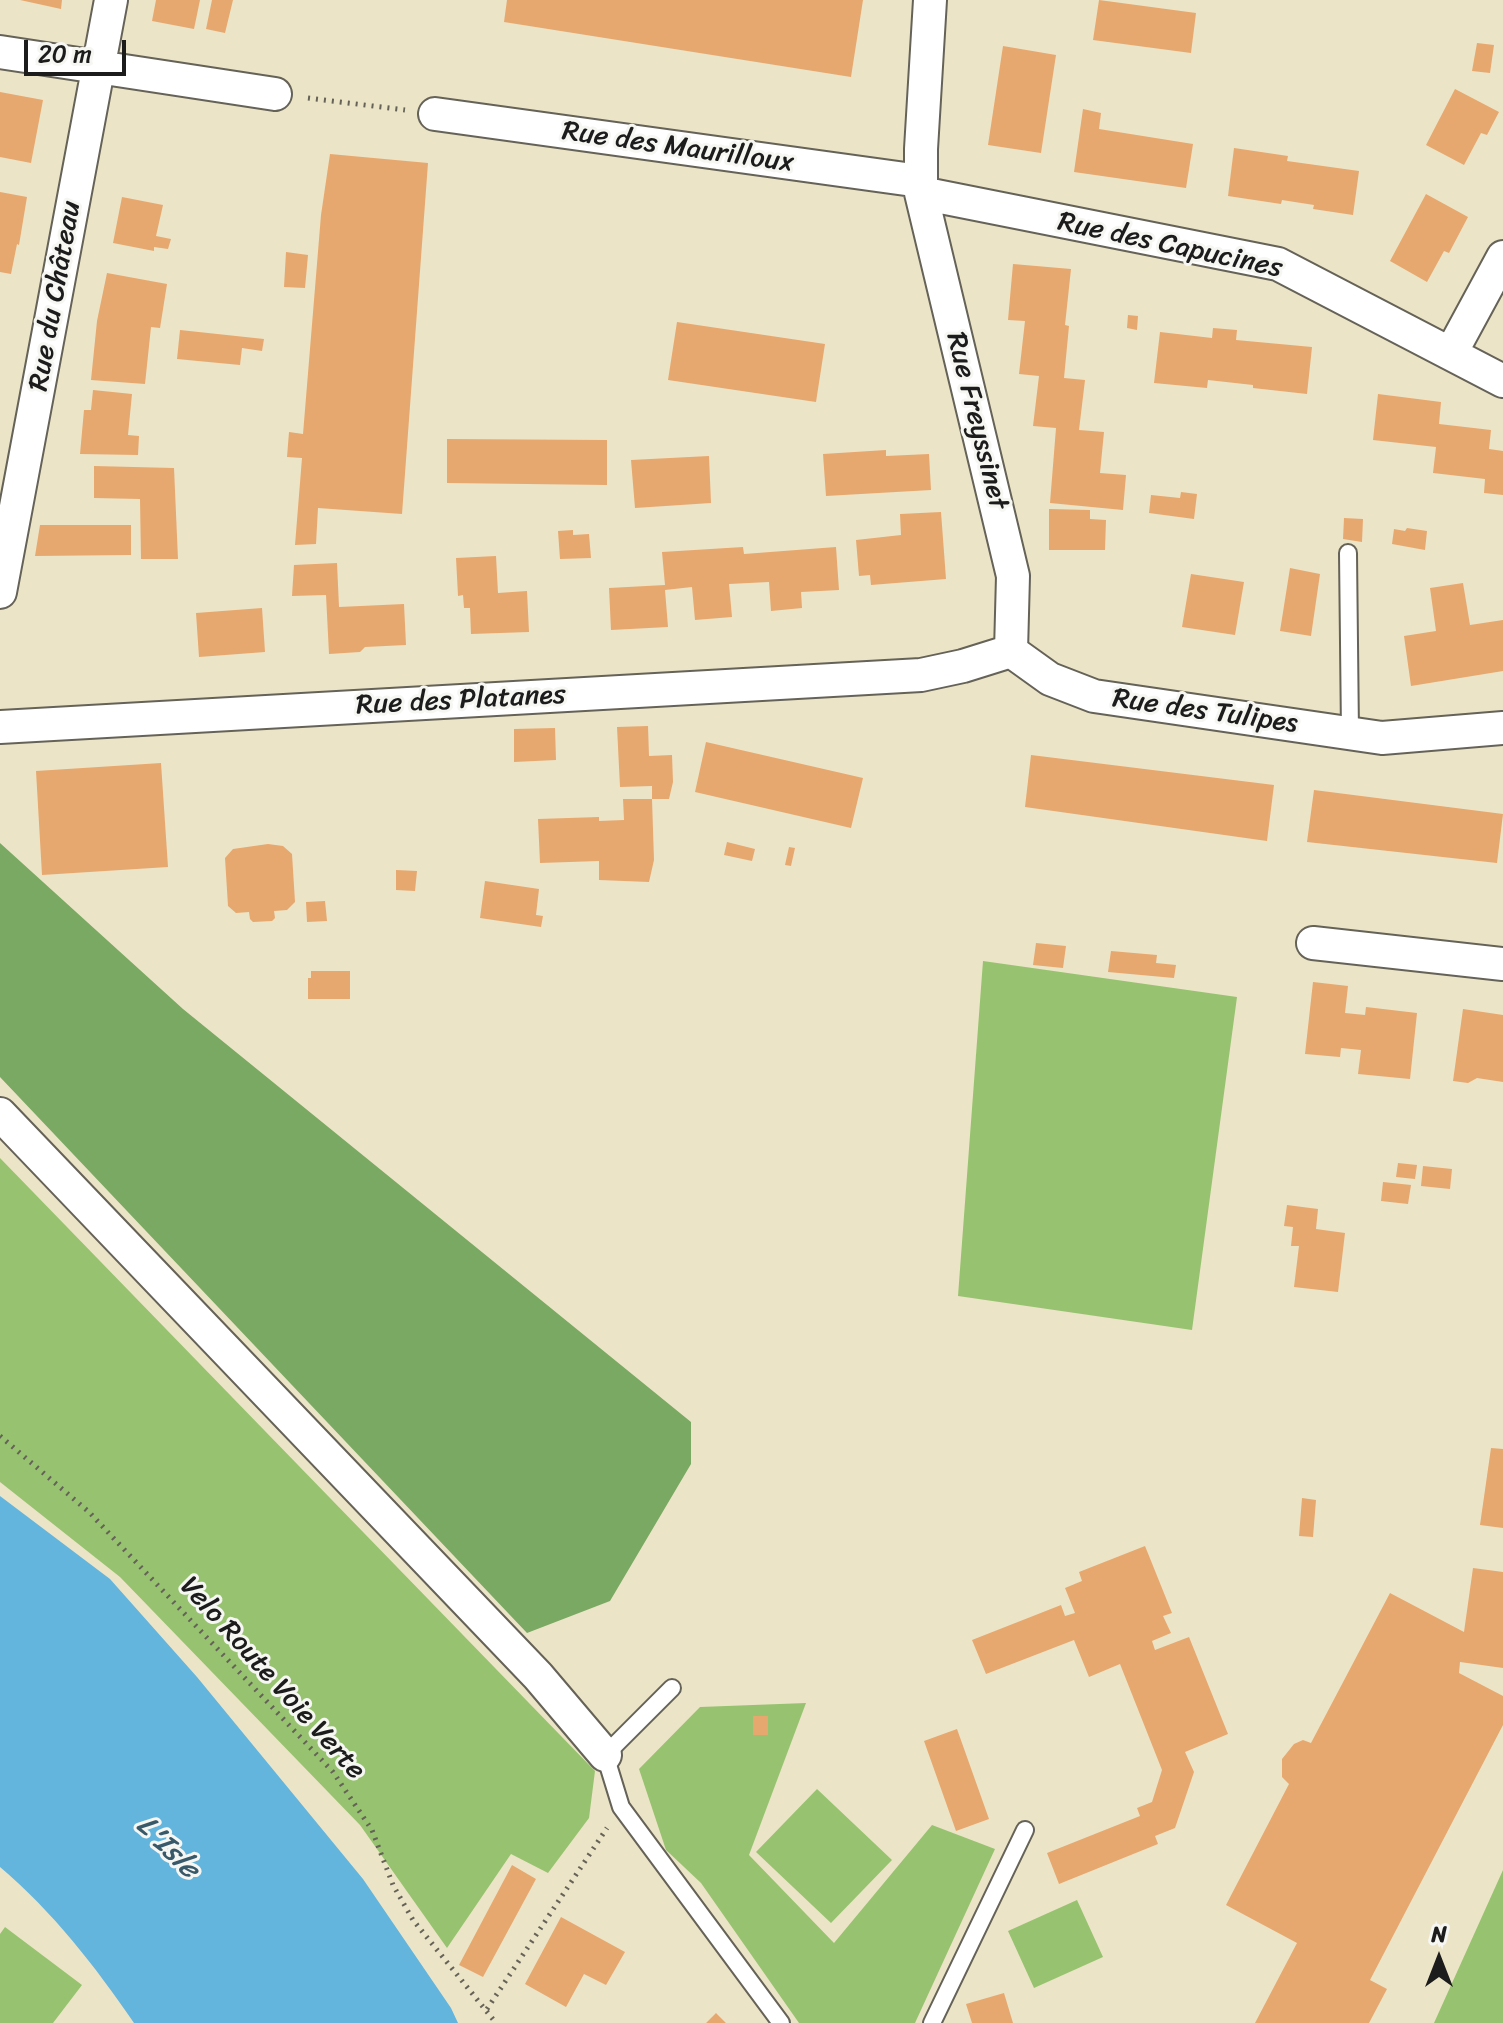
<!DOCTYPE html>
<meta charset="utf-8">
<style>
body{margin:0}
#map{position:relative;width:1503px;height:2023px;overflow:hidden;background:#ece4c7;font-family:Sriracha,sans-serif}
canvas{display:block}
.north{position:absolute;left:1399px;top:1919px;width:80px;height:80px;-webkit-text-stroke:6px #f6f6f2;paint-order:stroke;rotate:0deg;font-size:22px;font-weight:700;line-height:32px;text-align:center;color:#1c1c1c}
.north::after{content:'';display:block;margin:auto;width:28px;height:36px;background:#1c1c1c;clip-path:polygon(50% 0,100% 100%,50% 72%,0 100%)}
.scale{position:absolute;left:24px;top:40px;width:102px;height:36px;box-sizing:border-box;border:4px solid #1c1c1c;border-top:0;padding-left:10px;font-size:24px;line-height:28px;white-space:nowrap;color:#1c1c1c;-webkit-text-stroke:6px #f6f6f2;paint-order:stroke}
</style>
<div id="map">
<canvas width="1503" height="2023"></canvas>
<div class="north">N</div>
<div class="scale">20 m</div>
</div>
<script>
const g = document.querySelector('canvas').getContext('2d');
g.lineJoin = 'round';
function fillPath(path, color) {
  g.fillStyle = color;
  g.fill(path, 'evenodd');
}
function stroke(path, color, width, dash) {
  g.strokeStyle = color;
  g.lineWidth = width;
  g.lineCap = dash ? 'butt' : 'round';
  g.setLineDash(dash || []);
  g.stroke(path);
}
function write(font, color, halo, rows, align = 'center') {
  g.font = font + ' Sriracha,sans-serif';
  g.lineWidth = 6;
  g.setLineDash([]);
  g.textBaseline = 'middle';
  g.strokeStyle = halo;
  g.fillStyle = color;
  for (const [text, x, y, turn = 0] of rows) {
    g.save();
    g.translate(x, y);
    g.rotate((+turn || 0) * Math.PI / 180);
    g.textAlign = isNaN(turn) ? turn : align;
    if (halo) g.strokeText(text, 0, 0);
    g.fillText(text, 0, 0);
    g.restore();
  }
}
const green = new Path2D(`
 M983 961 1237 997 1192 1330 958 1296Z
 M0 1158 595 1771 589 1818 548 1873 511 1854 447 1948 360 1825 120 1577 0 1482Z
 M806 1703 749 1855 834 1943 932 1825 995 1849 915 2023H799L701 1883 666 1850 639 1769 700 1707Z
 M817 1789 892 1860 831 1923 756 1852Z
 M1503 1870V2023H1434Z
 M1077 1900 1103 1957 1034 1988 1008 1931Z
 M5 1927 82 1985 53 2023H0V1934Z`);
const forest = new Path2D(`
 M0 843 183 1009 691 1422V1464L610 1601 527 1633 0 1077Z`);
const water = new Path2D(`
 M0 1496 110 1579 197 1677 363 1879 451 2008 458 2023H134C95 1966 53 1912 0 1867Z`);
const building = new Path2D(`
 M20 0H62L61 9Z
 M156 0H200L194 29 152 21Z
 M212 0H233L225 33 206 29Z
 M507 0H863L851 77 504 22Z
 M1099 0 1196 13 1191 53 1093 40Z
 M1477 43 1494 45 1490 73 1472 71Z
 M1003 46 1056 55 1041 153 988 145Z
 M1455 89 1499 112 1487 135 1481 133 1464 165 1426 145Z
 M0 92 43 100 31 163 0 157Z
 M1083 109 1101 113 1099 129 1193 144 1186 188 1074 172Z
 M1234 148 1288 156 1287 161 1359 171 1353 215 1313 209 1314 205 1282 200 1281 204 1228 196Z
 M330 154 428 163 402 514 318 508 316 544 295 545 302 458 287 457 289 432 303 434 321 215Z
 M0 192 27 197 19 245 17 244 11 274 0 272Z
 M1426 194 1468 217 1449 253 1444 251 1427 282 1390 261Z
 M122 197 163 205 156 236 171 239 168 249 154 247V251L113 243Z
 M286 252 308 255 305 288 284 287Z
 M1013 264 1071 269 1065 325 1069 326 1064 378 1085 380 1079 430 1104 432 1100 473 1126 475 1123 510 1050 503 1056 428 1033 426 1039 376 1019 374 1025 321 1008 320Z
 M107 273 167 284 160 328 151 327 145 384 91 380 97 321Z
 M1128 315 1138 316 1137 330 1127 328Z
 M677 322 825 344 816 402 668 380Z
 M1213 328 1237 330 1236 340 1312 347 1307 394 1253 388V385L1208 380 1207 388 1154 383 1160 332 1212 338Z
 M180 330 264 339 262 351 242 348 240 365 177 359Z
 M93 390 132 394 128 435 139 436 138 455 80 454 84 410H91Z
 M1378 394 1441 402 1439 424 1491 430 1489 449 1503 451V495L1484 493 1485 479 1433 473 1436 447 1373 440Z
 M447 439 607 440V485L447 483Z
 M886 450V456L929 454 931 490 826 496 823 454Z
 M709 456 711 503 635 508 631 460Z
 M94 466 174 468 178 559H141L140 499 94 498Z
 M1181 492 1197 494 1194 519 1149 513 1151 495 1180 498Z
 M1049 509 1090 510V519L1106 520 1105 550H1049Z
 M941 512 946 579 871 585 870 575 859 576 856 540 901 535 900 514Z
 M1344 518 1363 519 1362 542 1343 539Z
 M40 525H131V555L35 556Z
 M1407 528 1427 531 1425 550 1392 544 1394 529 1405 531Z
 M573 530V535L589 534 591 558 560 559 558 531Z
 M743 547 744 554 836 547 839 590 801 592 802 608 771 611 769 582 729 584 732 617 695 620 692 587 665 590 668 627 611 630 609 588 665 585 662 552Z
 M496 556 498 593 527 591 529 632 471 634 470 608H464L463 595 458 596 456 558Z
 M337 563 339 607 404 604 406 645 365 647 360 652 329 654 326 595 292 596 294 565Z
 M1290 568 1320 574 1311 636 1280 631Z
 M1191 574 1244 582 1235 635 1182 627Z
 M1463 583 1470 625 1503 620V671L1411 686 1404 636 1436 631 1430 588Z
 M262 608 265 652 199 657 196 613Z
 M648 726 649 756 672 755 673 782 669 799H652L654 860 649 882 599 880V861L540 863 538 819 599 817V821L624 820 623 799H652V786L620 787 617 727Z
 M555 728 556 760 514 762V729Z
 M706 742 863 778 851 828 695 792Z
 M1031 755 1274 785 1267 841 1025 807Z
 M161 763 168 867 42 875 36 771Z
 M1314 790 1503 814 1497 863 1307 842Z
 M727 842 755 849 752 861 724 855Z
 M268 844 283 846 292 854 295 902 287 910 274 911 275 918 272 921 253 922 250 919 249 912 236 913 228 906 225 858 233 849Z
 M789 847 795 848 791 866 785 865Z
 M396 870 417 871 415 891 396 890Z
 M485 881 539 889 536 915 543 916 541 927 480 918Z
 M325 901 327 921 307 922 306 902Z
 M1036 943 1066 946 1063 968 1033 965Z
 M1111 951 1157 955 1156 963 1176 965 1174 978 1108 972Z
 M311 971H350V999H308V978H311Z
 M1313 982 1348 986 1345 1013 1365 1015 1366 1007 1417 1013 1410 1079 1358 1074 1361 1050 1341 1048 1340 1057 1305 1054Z
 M1463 1009 1503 1015V1082L1477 1078 1468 1083 1453 1081Z
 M1398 1163 1417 1165 1415 1179 1396 1177Z
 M1423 1166 1452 1169 1450 1189 1421 1186Z
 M1383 1182 1411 1185 1408 1204 1381 1201Z
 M1287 1205 1318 1209 1316 1229 1345 1233 1338 1292 1294 1287 1299 1246H1291L1293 1227 1284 1226Z
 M1491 1448 1503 1449V1528L1480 1525Z
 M1302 1498 1316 1500 1313 1537 1299 1536Z
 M1145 1546 1172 1613 1163 1616 1171 1633 1152 1641 1155 1650 1189 1637 1228 1734 1185 1752 1194 1772 1175 1828 1155 1836 1158 1844 1059 1884 1047 1853 1140 1816 1137 1808 1152 1802 1162 1770 1120 1664 1089 1677 1074 1640 986 1674 972 1640 1061 1605 1065 1616 1075 1613 1065 1588 1082 1581 1079 1572Z
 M1473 1568 1503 1572V1668L1460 1662 1459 1673 1503 1696V1725L1370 1980 1387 1989 1369 2023H1255L1297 1943 1226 1905 1289 1784 1282 1777V1759L1294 1744 1303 1740 1311 1743 1390 1593 1464 1632Z
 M753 1716H768V1735H753Z
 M957 1729 989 1819 956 1831 924 1741Z
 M512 1865 536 1879 483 1977 459 1965Z
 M561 1917 625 1952 606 1985 584 1974 566 2007 525 1984Z
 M1004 1993 1013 2023H972L966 2004Z
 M716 2013 726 2023H706Z`);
const path = new Path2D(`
 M308 98 405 110
 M0 1436 89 1512 333 1772 372 1830 393 1885 413 1920 496 2023
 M487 2009 607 1828`);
const lane = new Path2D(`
 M1348 553 1350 733
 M672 1688 605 1755 621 1807 781 2023
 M932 2023 1025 1830`);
const street = new Path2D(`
 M930 0 921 149V193L1013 576 1011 651
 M0 52 275 94
 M435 114 920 181
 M921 193 1278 264 1503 381
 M1451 353 1503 257
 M0 592 111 0
 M1011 651 1050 679 1094 696 1382 738 1503 728
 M0 727 921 675 963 666 1011 651
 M1313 943 1503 964
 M0 1114 538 1676 605 1755`);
const streetNames = [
 ["Rue des Maurilloux",678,148,8],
 ["Rue des Capucines",1170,246,12],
 ["Rue du Château",56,296,-80],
 ["Rue Freyssinet",976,421,76],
 ["Rue des Platanes",461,701,-3],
 ["Rue des Tulipes",1205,712,8],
 ["Velo Route Voie Verte",272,1679,48]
];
const waterNames = [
 ["L'Isle",167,1848,45]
];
fillPath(green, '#97c370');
fillPath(forest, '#79a962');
fillPath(water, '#63b5de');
fillPath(building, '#e6a86f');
stroke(lane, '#656258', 20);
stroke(street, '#656258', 36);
stroke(path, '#656258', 5, [2, 6]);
stroke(lane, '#fff', 16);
stroke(street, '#fff', 32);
write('28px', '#1c1c1c', '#f6f6f2', streetNames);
write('italic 30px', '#38596a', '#f6f6f2', waterNames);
</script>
